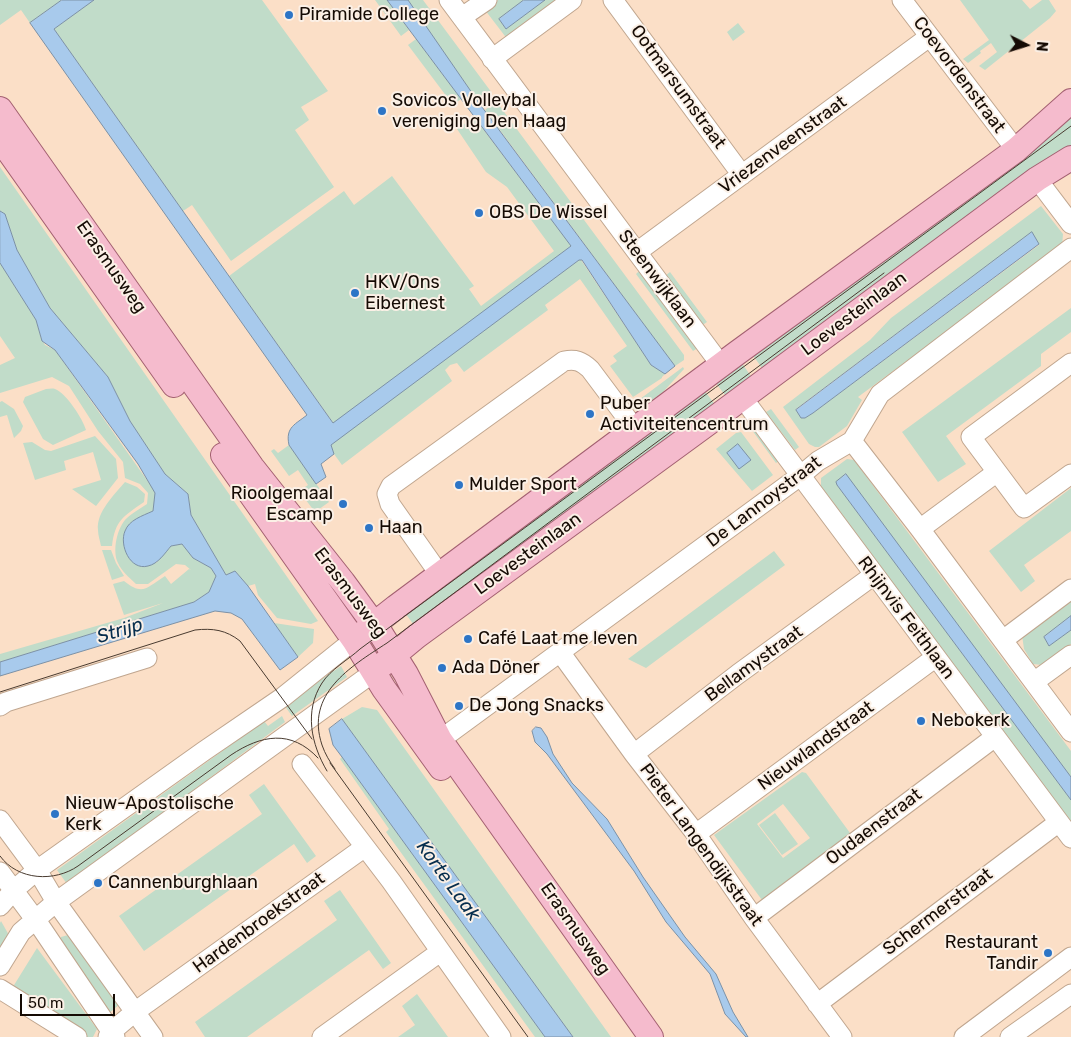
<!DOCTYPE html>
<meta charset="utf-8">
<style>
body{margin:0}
#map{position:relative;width:1071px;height:1037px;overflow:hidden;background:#fbdfc7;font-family:Rubik,sans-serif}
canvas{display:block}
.north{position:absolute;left:1001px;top:20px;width:50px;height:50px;-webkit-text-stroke:4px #fbf0e6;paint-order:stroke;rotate:95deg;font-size:14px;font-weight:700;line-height:20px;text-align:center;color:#150b04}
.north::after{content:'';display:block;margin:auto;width:18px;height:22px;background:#150b04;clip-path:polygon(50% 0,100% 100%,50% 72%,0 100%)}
.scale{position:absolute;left:20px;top:994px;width:95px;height:22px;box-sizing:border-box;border:2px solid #150b04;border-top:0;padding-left:6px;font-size:15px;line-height:18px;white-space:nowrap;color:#150b04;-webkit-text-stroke:4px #fbf0e6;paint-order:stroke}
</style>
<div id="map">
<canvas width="1071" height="1037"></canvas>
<div class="north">N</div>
<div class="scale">50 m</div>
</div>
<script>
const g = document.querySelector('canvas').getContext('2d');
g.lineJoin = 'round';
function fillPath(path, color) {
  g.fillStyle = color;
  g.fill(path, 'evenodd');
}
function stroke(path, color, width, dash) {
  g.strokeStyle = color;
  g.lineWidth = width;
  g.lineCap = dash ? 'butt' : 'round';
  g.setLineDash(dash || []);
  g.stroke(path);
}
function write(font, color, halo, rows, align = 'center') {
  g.font = font + ' Rubik,sans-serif';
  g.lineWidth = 4;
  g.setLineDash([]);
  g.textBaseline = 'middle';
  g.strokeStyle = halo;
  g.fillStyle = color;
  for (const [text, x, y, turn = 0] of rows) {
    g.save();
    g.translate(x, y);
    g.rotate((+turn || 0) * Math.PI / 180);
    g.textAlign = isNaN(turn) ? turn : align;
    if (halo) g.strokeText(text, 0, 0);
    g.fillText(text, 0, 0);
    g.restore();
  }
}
const green = new Path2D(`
 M0 0H62L30 23 21 10 0 25Z
 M94 0H262L328 91 301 107 309 120 295 130 334 187 231 261 192 205 183 211 54 29Z
 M375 0H387L409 30 401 36Z
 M408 0H423L492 93 479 103Z
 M498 0H524L499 19 506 29 545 0H563L508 40 485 10Z
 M960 0H1022L1030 9 1042 0H1049L1056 11 1050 18 985 70 979 66 997 52 991 43 980 51 981 53 968 63 963 59 989 40Z
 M738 23 745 32 733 41 727 32Z
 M416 39 461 99 453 105 408 45Z
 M496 101 684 355V360L675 366 485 110Z
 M1071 112V147L764 371 752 354Z
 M474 117 571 246 334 424 229 276 344 191 354 205 392 176 474 286 469 289 481 306 554 251 507 187 486 172 457 129Z
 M0 167 318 621 311 624 277 618 258 595 255 584 248 586 235 571 226 575 191 515 188 494 165 474 130 421 108 377 50 308 17 250 5 214 0 211Z
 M1041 206 1063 234 1062 246 862 394 858 397 862 400 847 426 819 447H815L809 444 783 407 870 340 891 318ZM1031 233 1039 245 813 413 805 418 801 417 796 409Z
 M579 260H581L651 365 665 374 662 377V378L633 397 630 393 610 366 617 361 613 356 627 346 580 279 545 305 548 310 464 372 457 363 450 365 445 370 452 381 342 465 334 454 330 445Z
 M0 263 36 320 41 338 45 345 55 350 154 490 156 497 153 511 132 522 125 530 156 563 171 546 182 544 193 558 211 568 216 576 209 592 194 602 0 662V654L124 618 163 603 124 615 113 584 124 581C143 596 146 588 165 576L171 584 189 569 191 570 185 565 176 564 148 584H136C129 577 122 572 118 563 112 551 117 527 127 518 132 513 140 509 147 504L148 493 140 484 125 478 123 462 98 431 69 386 52 377 0 393V365L15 358 0 336Z
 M639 271 688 338 692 335 701 346 693 351 636 274Z
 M670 272 707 322 701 326 665 276Z
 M1071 308V332L1041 354V366L946 436 966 464 938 482 902 432Z
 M741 362 753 379 728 399 715 382Z
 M683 367 684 369 663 392 637 411 633 409 632 405Z
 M46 389C49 389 52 388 55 389 66 393 83 419 86 430L53 445 43 439 23 402 25 397Z
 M704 390 716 406 417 629 405 613Z
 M2 401 14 409 23 426 21 431 14 438 7 415 0 417V402Z
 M771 409 799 447 795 450 766 412Z
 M752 423 780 460 776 463 749 426Z
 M741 432 773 475 752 491 716 449 736 433Z
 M95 436 116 459 118 478 96 506 72 489 101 480 93 452 64 461 66 470 35 480 23 443 32 442 45 450 51 451Z
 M289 445 329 502 315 512 299 491 308 485 298 470 289 476 271 451 274 449 278 453Z
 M847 459 854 460 1071 751V777L845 474 837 485 1071 800V823L821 486V478Z
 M125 482 137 487 145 494 144 502C124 516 115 520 112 546H101C100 541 98 535 98 530 96 512 115 494 125 482Z
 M1071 488V531L1024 565 1035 581 1021 592 989 551Z
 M102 550H111L116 563 124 576 112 580Z
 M774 551 785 565 646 668 628 659Z
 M1071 599V616L1044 637 1049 646 1071 630V644L1042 665 1033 664 1024 649 1022 635Z
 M274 623 314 629 313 643 298 657Z
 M341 666 347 677 292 716 284 705Z
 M362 707 377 710 611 1037H573L342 719Z
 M282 716 285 722 67 884 57 870 264 721 268 726Z
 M342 757 545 1037H535L386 832 389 829 340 759Z
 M802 772 806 773 853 837 777 894 773 892 766 897 768 901 762 900 714 835ZM783 804 810 838 783 858 757 824Z
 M264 784 316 856 307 863 294 844 144 951 119 916 262 814 249 795Z
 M775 813 798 844 782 855 759 825Z
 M340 890 391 963 383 969 369 950 247 1037H205L195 1022 337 920 324 901Z
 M1 921 10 937 0 953V923Z
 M68 935 74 938 121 1003 107 1015 58 944 61 937Z
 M37 948 97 1029 93 1037H84L11 990Z
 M417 994 448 1037H398L415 1025 402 1006Z`);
const water = new Path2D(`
 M62 0H94L54 29 333 423 571 246 387 0H408L479 103 675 366 665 374 651 365 582 260H579L331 445 334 454 321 464 326 477 316 484 289 445C285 427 296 424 307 415L30 23Z
 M524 0H545L506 29 499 19Z
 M0 211 5 214 17 250 50 308 108 377 130 421 165 474 188 494 191 515 226 575 235 571 248 586 298 657 280 670 242 619 231 613 215 611 0 676V662L194 602 209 592 216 576 211 568 193 558 182 544 171 546C165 553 158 564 148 566 130 571 119 545 125 531 129 520 142 516 153 511L155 493 138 464 55 350 42 341 36 320 0 263Z
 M1032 232 1039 244 813 413 805 418H801L796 410Z
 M738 444 751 460 739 469 727 453Z
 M846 474 1071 777V800L837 485 836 482Z
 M1071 616V630L1049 646 1044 637Z
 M342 719 573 1037H545L342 757 333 745 329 729Z
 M536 727 541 728 547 737 553 754 572 783 607 819 643 877 685 937 716 974 733 1012 748 1037H746L725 1014 710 974 666 922 634 871 547 754 535 742 532 731Z`);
const minor = new Path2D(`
 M449 0 721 365
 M613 0 742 175
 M902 0 1016 150
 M462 17 487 0
 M492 59 572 0
 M1037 179 1071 224
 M637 252 929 37
 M1071 363 971 437 1024 508 1071 474
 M742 397 1071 838
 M852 441 920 529 1071 732
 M920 529 997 472
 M440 575 390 504 387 494 391 486 564 361C576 359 581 361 590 369L635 429
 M1003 640 1071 589
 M560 652 634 754 696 834 754 918 842 1037
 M1034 682 1071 655
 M0 706 6 702 147 658
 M440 740 800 476 818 461 852 441 880 394 1071 248
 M634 754 738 674 874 575
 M302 764 391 881 501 1037
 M0 820 37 870 56 902 153 1037
 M696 834 936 657
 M0 872 40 926 115 1037
 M0 906 14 890 37 870 204 751 283 697 354 640
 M754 918 995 737
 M0 966 21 932 56 902 374 672
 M0 989 77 1037
 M817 1004 1059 822
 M108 1037 111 1032 136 1011 365 847
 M322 1037 440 952
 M964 1037 1071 957
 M1010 1037 1071 994`);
const major = new Path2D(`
 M0 109 252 467 343 582 381 634 406 674 440 740 651 1037
 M0 139 174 385
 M223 455 354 640 384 689 441 768
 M363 633 396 607 737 353 1016 150 1071 101
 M382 665 417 636 715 418 1037 179 1071 158`);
const tram = new Path2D(`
 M0 692 195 630C213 628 226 630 240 641L312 739
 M330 763 528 1037
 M335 769C330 762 325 754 322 745 305 694 350 667 387 643L884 273
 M327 771C311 744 304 711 322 683 331 669 348 660 360 649L1071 126
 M0 856C18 881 55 882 78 866L231 755C261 735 291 729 318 758`);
const markers = [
 [289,15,5,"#2d75c6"],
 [382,111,5,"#2d75c6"],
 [479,213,5,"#2d75c6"],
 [355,293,5,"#2d75c6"],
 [590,414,5,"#2d75c6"],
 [459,485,5,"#2d75c6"],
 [343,504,5,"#2d75c6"],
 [369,528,5,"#2d75c6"],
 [468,639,5,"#2d75c6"],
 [442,668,5,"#2d75c6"],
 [459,706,5,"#2d75c6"],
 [921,721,5,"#2d75c6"],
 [55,814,5,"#2d75c6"],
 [98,883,5,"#2d75c6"],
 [1048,953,5,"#2d75c6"]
];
const poiNames = [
 ["Piramide College",299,15],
 ["Sovicos Volleybal",392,101],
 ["vereniging Den Haag",392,122],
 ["OBS De Wissel",489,213],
 ["HKV/Ons",365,283],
 ["Eibernest",365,304],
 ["Puber",600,404],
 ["Activiteitencentrum",600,425],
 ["Mulder Sport",469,485],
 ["Rioolgemaal",333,494,"right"],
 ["Escamp",333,515,"right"],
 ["Haan",379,528],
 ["Café Laat me leven",478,639],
 ["Ada Döner",452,668],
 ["De Jong Snacks",469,706],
 ["Nebokerk",931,721],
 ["Nieuw-Apostolische",65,804],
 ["Kerk",65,825],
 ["Cannenburghlaan",108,883],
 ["Restaurant",1038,943,"right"],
 ["Tandir",1038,964,"right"]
];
const streetNames = [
 ["Coevordenstraat",959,75,53],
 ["Ootmarsumstraat",678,87,54],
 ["Vriezenveenstraat",783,145,-36],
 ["Erasmusweg",111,267,55],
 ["Steenwijklaan",657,279,53],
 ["Loevesteinlaan",854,314,-37],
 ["De Lannoystraat",764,502,-37],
 ["Loevesteinlaan",528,554,-36],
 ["Erasmusweg",350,593,53],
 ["Rhijnvis Feithlaan",906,618,53],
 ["Bellamystraat",754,664,-36],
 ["Nieuwlandstraat",816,746,-36],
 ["Oudaenstraat",874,827,-37],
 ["Pieter Langendijkstraat",701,845,54],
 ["Schermerstraat",938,912,-37],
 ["Hardenbroekstraat",259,923,-36],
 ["Erasmusweg",575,929,55]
];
const waterNames = [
 ["Strijp",120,631,-17],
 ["Korte Laak",448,881,54]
];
fillPath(green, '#c1dcc9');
fillPath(water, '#a8caec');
stroke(water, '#7c91a6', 1);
stroke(minor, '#c0a68f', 21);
stroke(major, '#a36071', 26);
stroke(minor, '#fff', 19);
stroke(major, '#f5bbcd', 24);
stroke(tram, '#493b30', 1);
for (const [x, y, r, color] of markers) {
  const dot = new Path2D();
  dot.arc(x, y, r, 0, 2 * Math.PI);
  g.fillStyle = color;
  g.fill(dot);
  stroke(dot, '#fbf0e6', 2);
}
write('18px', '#150b04', '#fbf0e6', poiNames, 'left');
write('18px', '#150b04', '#fbf0e6', streetNames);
write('italic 19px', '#072e4e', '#fbf0e6', waterNames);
</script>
